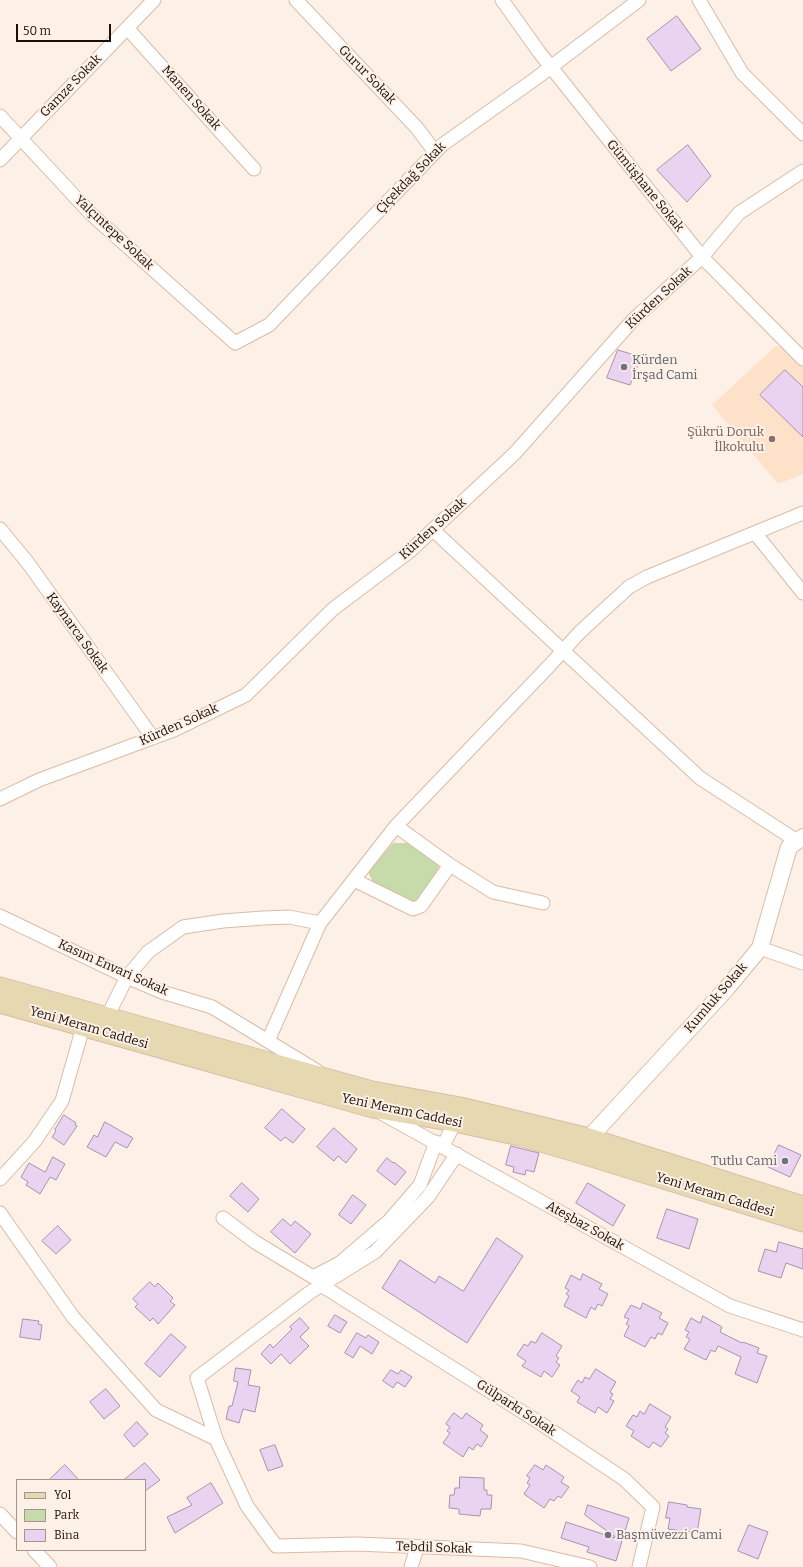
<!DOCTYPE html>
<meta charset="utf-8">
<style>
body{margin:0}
#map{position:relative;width:803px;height:1567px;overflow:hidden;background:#fdf0e7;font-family:Bitter,serif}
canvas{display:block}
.legend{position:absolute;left:16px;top:1479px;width:130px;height:72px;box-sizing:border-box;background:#fdf0e7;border:1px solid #a3968e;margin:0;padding:5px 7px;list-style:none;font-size:12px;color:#1b1008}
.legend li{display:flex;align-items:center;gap:8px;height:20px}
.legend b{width:20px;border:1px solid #a3968e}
.scale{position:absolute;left:16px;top:24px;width:95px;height:18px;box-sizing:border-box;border:2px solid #1b1008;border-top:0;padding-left:5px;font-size:12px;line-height:14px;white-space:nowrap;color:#1b1008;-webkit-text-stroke:3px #fdf0e7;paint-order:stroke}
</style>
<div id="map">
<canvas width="803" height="1567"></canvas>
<ul class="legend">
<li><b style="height:5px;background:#e6d9b2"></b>Yol</li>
<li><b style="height:11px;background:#c6daaa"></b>Park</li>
<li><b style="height:11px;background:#ead3f0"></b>Bina</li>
</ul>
<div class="scale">50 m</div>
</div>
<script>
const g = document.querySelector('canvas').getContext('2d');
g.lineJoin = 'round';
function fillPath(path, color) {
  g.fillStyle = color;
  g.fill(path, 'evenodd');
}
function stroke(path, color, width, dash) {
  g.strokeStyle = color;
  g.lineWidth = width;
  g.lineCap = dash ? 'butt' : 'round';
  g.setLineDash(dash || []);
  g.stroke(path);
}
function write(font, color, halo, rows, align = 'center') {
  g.font = font + ' Bitter,serif';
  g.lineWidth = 4;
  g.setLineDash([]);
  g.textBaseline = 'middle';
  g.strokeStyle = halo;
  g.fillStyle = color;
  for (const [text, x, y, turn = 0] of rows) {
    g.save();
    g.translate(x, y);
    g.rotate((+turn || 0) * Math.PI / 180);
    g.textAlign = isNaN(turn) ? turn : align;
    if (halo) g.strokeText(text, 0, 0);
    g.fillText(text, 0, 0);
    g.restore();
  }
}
const built = new Path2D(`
 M776 346 787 347 803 363V474L778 484 712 405Z`);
const green = new Path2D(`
 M393 843H407L439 863 438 874 419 900 409 903 373 882 368 872Z`);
const building = new Path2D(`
 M677 16 701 49 671 71 647 39Z
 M688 145 711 176 687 202 657 170Z
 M618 350 641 357 630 385 607 378Z
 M785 370 803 387V437L760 395Z
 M282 1109 305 1129 293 1143 285 1137 281 1141 265 1128Z
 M64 1115 76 1123 75 1125 77 1126 64 1145 52 1137 56 1131 55 1130Z
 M105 1122 133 1138 127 1148 115 1142 106 1157 87 1147 94 1135 97 1137Z
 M334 1128 357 1149 346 1163 338 1156 334 1161 317 1147Z
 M779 1145 801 1155 790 1177 768 1167Z
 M511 1146 539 1153 534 1172 526 1170 525 1175 513 1172 514 1167 506 1165Z
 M53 1157 65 1164 56 1180 50 1177 40 1194 26 1185 28 1182 21 1177 29 1163 45 1172Z
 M387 1158 393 1163 394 1162 406 1172 395 1185 377 1171Z
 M242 1183 259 1199 248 1212 230 1196Z
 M588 1183 625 1205 613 1226 576 1203Z
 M353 1195 366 1205 351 1224 339 1215Z
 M667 1209 698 1219 689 1249 657 1238Z
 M283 1219 291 1226 295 1221 311 1234 295 1253 271 1232Z
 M58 1226 71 1240 56 1254 42 1241Z
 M497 1238 523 1256 467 1343 382 1288 400 1260 435 1283 439 1276 463 1291Z
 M779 1242 803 1249V1269L786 1263 781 1278 758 1271 765 1249 776 1252Z
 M583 1274 602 1284 599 1289 608 1294 602 1306 598 1304 595 1310 591 1307 586 1318 564 1306 569 1296 566 1294 569 1290 565 1288 571 1275 580 1280Z
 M150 1282 155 1287 158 1283 173 1298 170 1301 175 1305 158 1324 153 1318 150 1321 135 1307 138 1304 133 1299Z
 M643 1303 662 1313 659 1318 668 1323 662 1335 658 1333 655 1339 651 1337 645 1347 624 1336 629 1326 626 1324 629 1319 624 1317 631 1305 640 1309Z
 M335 1315 347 1322 340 1333 328 1326Z
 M703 1316 722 1327 720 1332 742 1343 743 1342 759 1348 757 1353 767 1356 757 1383 735 1374 741 1357 718 1346 715 1352 711 1350 706 1360 684 1349 690 1339 686 1337 689 1332 685 1330 691 1318 700 1323Z
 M300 1318 309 1328 300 1337 309 1346 290 1364 281 1354 271 1364 261 1354 270 1344 273 1348 292 1329 290 1327Z
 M23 1319 39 1321 38 1324 42 1325 40 1340 20 1337Z
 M357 1333 366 1338 368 1335 379 1342 372 1354 360 1346 353 1358 345 1353Z
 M542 1333 562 1346 556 1356 559 1358 556 1362 560 1365 552 1377 544 1371 541 1377 522 1366 526 1361 517 1355 524 1344 528 1346 531 1341 535 1343Z
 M171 1334 186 1347 160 1377 145 1364Z
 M236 1368 251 1370 248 1385 260 1387 255 1412 243 1409 239 1423 226 1419 229 1406H232L238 1382 234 1381Z
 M596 1369 616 1382 610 1392 613 1394 610 1399 614 1401 607 1413 598 1407 595 1413 577 1402 580 1397 571 1391 578 1380 582 1383 585 1377 589 1379Z
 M391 1370 398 1374 401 1370 412 1377 405 1387 397 1382 393 1388 383 1381Z
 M106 1389 120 1406 104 1419 90 1402Z
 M650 1404 671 1417 665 1427 668 1429 665 1433 669 1436 661 1447 653 1442 649 1448 631 1436 634 1431 626 1426 633 1415 637 1417 640 1411 644 1414Z
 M454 1413 462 1419 466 1413 483 1425 480 1430 488 1436 481 1447 477 1444 473 1450 469 1447 463 1457 443 1443 450 1433 447 1431 450 1427 446 1424Z
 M137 1422 148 1434 134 1447 124 1435Z
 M275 1445 283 1466 268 1471 260 1450Z
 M145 1463 160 1480 145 1491V1480H124Z
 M65 1465 79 1480H49Z
 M535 1465 543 1470 546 1465 564 1477 561 1482 569 1487 561 1498 558 1496 554 1501 550 1499 544 1508 524 1494 530 1485 527 1483 530 1478 527 1476Z
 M460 1477 484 1478V1490H487V1495H492L491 1509H481L480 1516 459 1514V1509L449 1508 450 1495H454L455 1488H459Z
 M211 1483 223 1503 175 1533 167 1517 192 1505 187 1498Z
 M669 1502 687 1505V1507L701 1509 697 1533 668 1529 670 1518H666Z
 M588 1505 629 1518 616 1561 587 1552 589 1547 561 1538 566 1522 618 1539 585 1515Z
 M749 1525 768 1532 758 1559 738 1551Z`);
const minor = new Path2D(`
 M296 0 417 128 435 152
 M502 0 539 52 702 257 803 359
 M699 0 742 73 803 134
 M127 28 254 169
 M0 116 91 214 235 343 269 325 442 145 535 79 639 0
 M0 160 154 0
 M0 529 28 563 153 738
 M433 530 700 778 797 841
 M755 533 803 593
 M0 799 39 780 174 730 246 695 333 609 410 551 515 453 633 320 702 257 739 213 803 171
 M396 826 450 865 493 892 543 903
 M354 880 413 909 421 906 450 865
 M0 916 127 977 162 992 212 1007 317 1071
 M760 948 803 963
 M107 1017 127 977 148 952 183 927 223 921 263 918 289 917 320 923
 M268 1041 320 923 396 826 550 665 580 632 629 587 647 577 803 513
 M383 1114 730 1306 803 1330
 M443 1146 455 1122
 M0 1179 34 1142 62 1101 83 1027
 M0 1213 73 1317 156 1410 216 1439 247 1506 276 1546 357 1544 521 1551 590 1567
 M223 1218 255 1242 313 1277 340 1263 389 1221 420 1185 436 1142
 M321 1285 540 1423 624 1479 653 1507 639 1567
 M216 1439 197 1378 309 1293 375 1252 428 1197 457 1154
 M0 1514 17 1532
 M34 1550 50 1567
 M411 1567 417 1548`);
const tertiary = new Path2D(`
 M589 1138 727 988 760 948 789 847 803 837`);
const secondary = new Path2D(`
 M0 987 372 1091 460 1107 589 1138 803 1206
 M0 1003 373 1108 455 1122 520 1136 579 1153 803 1222`);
const markers = [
 [624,367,4,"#6b7280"],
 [772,439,4,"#8d6e63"],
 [785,1161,4,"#6b7280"],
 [608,1535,4,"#6b7280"]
];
const streetNames = [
 ["Gurur Sokak",367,75,46],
 ["Gamze Sokak",71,86,-46],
 ["Manen Sokak",191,98,48],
 ["Çiçekdağ Sokak",411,178,-46],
 ["Gümüşhane Sokak",645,186,51],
 ["Yalçıntepe Sokak",114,233,43],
 ["Kürden Sokak",659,298,-43],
 ["Kürden Sokak",433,529,-42],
 ["Kaynarca Sokak",77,633,54],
 ["Kürden Sokak",179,725,-24],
 ["Kasım Envari Sokak",113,968,24],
 ["Kumluk Sokak",716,998,-49],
 ["Yeni Meram Caddesi",89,1028,16],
 ["Yeni Meram Caddesi",402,1111,12],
 ["Yeni Meram Caddesi",715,1195,17],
 ["Ateşbaz Sokak",585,1226,29],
 ["Gülparkı Sokak",516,1408,33],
 ["Tebdil Sokak",434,1548,2]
];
const worshipNames = [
 ["Kürden",632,360],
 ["İrşad Cami",632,375],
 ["Tutlu Cami",777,1161,"right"],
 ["Başmüvezzi Cami",616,1535]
];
const educationNames = [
 ["Şükrü Doruk",764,432],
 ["İlkokulu",764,447]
];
fillPath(built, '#fee1c9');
fillPath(green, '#c6daaa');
fillPath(building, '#ead3f0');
stroke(building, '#a792ad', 1);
stroke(minor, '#d9bca5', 15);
stroke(tertiary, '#d9bca5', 18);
stroke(secondary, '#d9bca5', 21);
stroke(minor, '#fff', 13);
stroke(tertiary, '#fff', 16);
stroke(secondary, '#e6d9b2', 19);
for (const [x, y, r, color] of markers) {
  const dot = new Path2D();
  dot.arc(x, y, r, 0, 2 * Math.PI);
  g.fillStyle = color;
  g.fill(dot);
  stroke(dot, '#fdf0e7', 1.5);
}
write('13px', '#1b1008', '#fdf0e7', streetNames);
write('13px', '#5b616d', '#fdf0e7', worshipNames, 'left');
write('13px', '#785e54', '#fdf0e7', educationNames, 'right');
</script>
